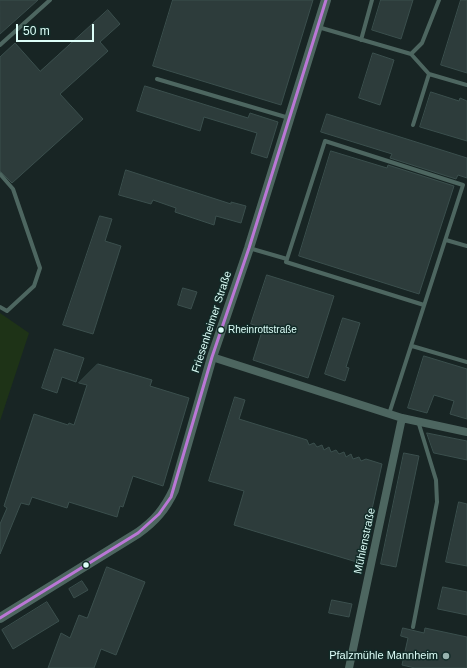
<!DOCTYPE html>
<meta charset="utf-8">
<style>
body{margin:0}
#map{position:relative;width:467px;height:668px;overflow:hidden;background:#182524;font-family:Arial,sans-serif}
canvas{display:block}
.scale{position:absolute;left:16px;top:24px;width:78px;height:18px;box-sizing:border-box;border:2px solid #ddfef8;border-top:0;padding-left:5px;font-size:12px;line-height:14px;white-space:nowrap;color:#ddfef8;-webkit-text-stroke:3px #122b28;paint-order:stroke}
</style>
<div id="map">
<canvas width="467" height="668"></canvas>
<div class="scale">50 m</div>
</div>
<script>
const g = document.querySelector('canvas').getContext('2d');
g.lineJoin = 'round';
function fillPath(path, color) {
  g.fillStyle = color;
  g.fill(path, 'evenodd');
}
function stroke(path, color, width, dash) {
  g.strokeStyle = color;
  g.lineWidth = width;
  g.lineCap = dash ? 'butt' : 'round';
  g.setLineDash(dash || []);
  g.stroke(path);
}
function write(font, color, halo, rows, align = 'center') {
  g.font = font + ' Arial,sans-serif';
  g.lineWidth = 3;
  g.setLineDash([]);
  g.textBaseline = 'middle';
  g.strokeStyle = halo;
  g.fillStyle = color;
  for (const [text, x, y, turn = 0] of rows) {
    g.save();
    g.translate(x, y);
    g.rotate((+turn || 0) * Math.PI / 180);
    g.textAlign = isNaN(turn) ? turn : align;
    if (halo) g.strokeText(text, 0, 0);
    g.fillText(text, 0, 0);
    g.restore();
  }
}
const green = new Path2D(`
 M0 313 29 333 0 421Z`);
const building = new Path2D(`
 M0 0H38L0 34Z
 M173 0H313L281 105 153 66Z
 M381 0H413L401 39 372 30Z
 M461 0H467V73L441 65Z
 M108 10 120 24 100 42 108 51 60 94 83 119 12 183 0 171V57L15 43 40 71Z
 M373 53 394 60 380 105 359 98Z
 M145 86 248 118 250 113 278 122 267 158 251 153 257 133 204 117 200 131 137 111Z
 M431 92 459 101 460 98 467 101V141L420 127Z
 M327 114 467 158V178L458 175 456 179 390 158 392 154 321 132Z
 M331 151 387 168 388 165 454 186 419 294 299 256Z
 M126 170 231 204V202L246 206 241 223 216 216 214 225 175 212 176 208 153 200 151 204 119 195Z
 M100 216 112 219 105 241 121 246 93 334 63 325Z
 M267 275 334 296 308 378 253 360 263 328 251 324Z
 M183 288 197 292 191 309 178 305Z
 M343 318 360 323 346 367 349 368 345 381 325 374Z
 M55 349 84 358 76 382 62 377 57 393 42 388Z
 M424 356 467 369V419L450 414 454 401 434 395 427 413 408 408Z
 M98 364 152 380 150 386 189 398 163 486 133 476 123 507 120 506 117 517 69 502 67 508 32 497 29 505 21 503 0 554V524L7 508 4 506 34 414 68 425 69 423 74 425 87 385 79 383Z
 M235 397 245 400 239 419 307 440 309 445 314 443 317 447 322 445 324 450 329 447 331 452 336 450 339 454 344 452 346 457 351 454 353 459 359 457 361 461 366 459 382 464 360 563 234 525 244 491 209 481Z
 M427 433 467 441V460L434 453Z
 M404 453 419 456 396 567 381 564Z
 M459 502 467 504V566L446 562Z
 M107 567 145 582 116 655 101 649 94 668H48L61 633 70 638 79 615 87 618Z
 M82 581 88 590 74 598 69 589Z
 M443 587 467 592V615L438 609Z
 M332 600 352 604 349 617 329 613Z
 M47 602 59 621 13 649 2 630Z
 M403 628 424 633 425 628 467 637V668H415L402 665 408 638 401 636Z`);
const service = new Path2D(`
 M318 27 411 54 429 74 467 85
 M361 40 372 0
 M0 45 50 0
 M411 54 422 43 439 0
 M157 79 289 118
 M413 125 429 74
 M0 174 13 189 40 268 34 286 7 311 0 307
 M446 240 467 246
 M249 248 287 259 286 262 424 305
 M287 259 325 141 463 185 389 414
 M412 346 467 362
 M413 627 437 502 436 480 418 421`);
const minor = new Path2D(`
 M212 357 402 418 467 432
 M349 668 402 418`);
const tertiary = new Path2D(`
 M0 618 138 533C155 521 165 509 174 490L212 357 249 248 326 0`);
const bus1 = new Path2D(`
 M0 618 138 533 159 514 171 497 212 357 249 248 326 0`);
const markers = [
 [221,330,3.5,"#ddfef8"],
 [86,565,3.5,"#ddfef8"],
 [446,656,4,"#98b2ae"]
];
const busNames = [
 ["Rheinrottstraße",228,330]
];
const streetNames = [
 ["Friesenheimer Straße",212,322,-72],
 ["Mühlenstraße",365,541,-78]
];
const poiNames = [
 ["Pfalzmühle Mannheim",438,656]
];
fillPath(green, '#1e3317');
fillPath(building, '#2d3c3b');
stroke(building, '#3b4f4d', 1);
stroke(service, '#4d6660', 4);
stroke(minor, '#4d6660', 8);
stroke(tertiary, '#4d6660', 10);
stroke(bus1, '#ba77d6', 3);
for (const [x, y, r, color] of markers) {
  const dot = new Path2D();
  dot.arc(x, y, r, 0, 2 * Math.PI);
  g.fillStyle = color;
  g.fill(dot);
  stroke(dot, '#122b28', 1.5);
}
write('10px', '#ddfef8', '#122b28', busNames, 'left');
write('11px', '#ddfef8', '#122b28', streetNames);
write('11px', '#ddfef8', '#122b28', poiNames, 'right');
</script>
